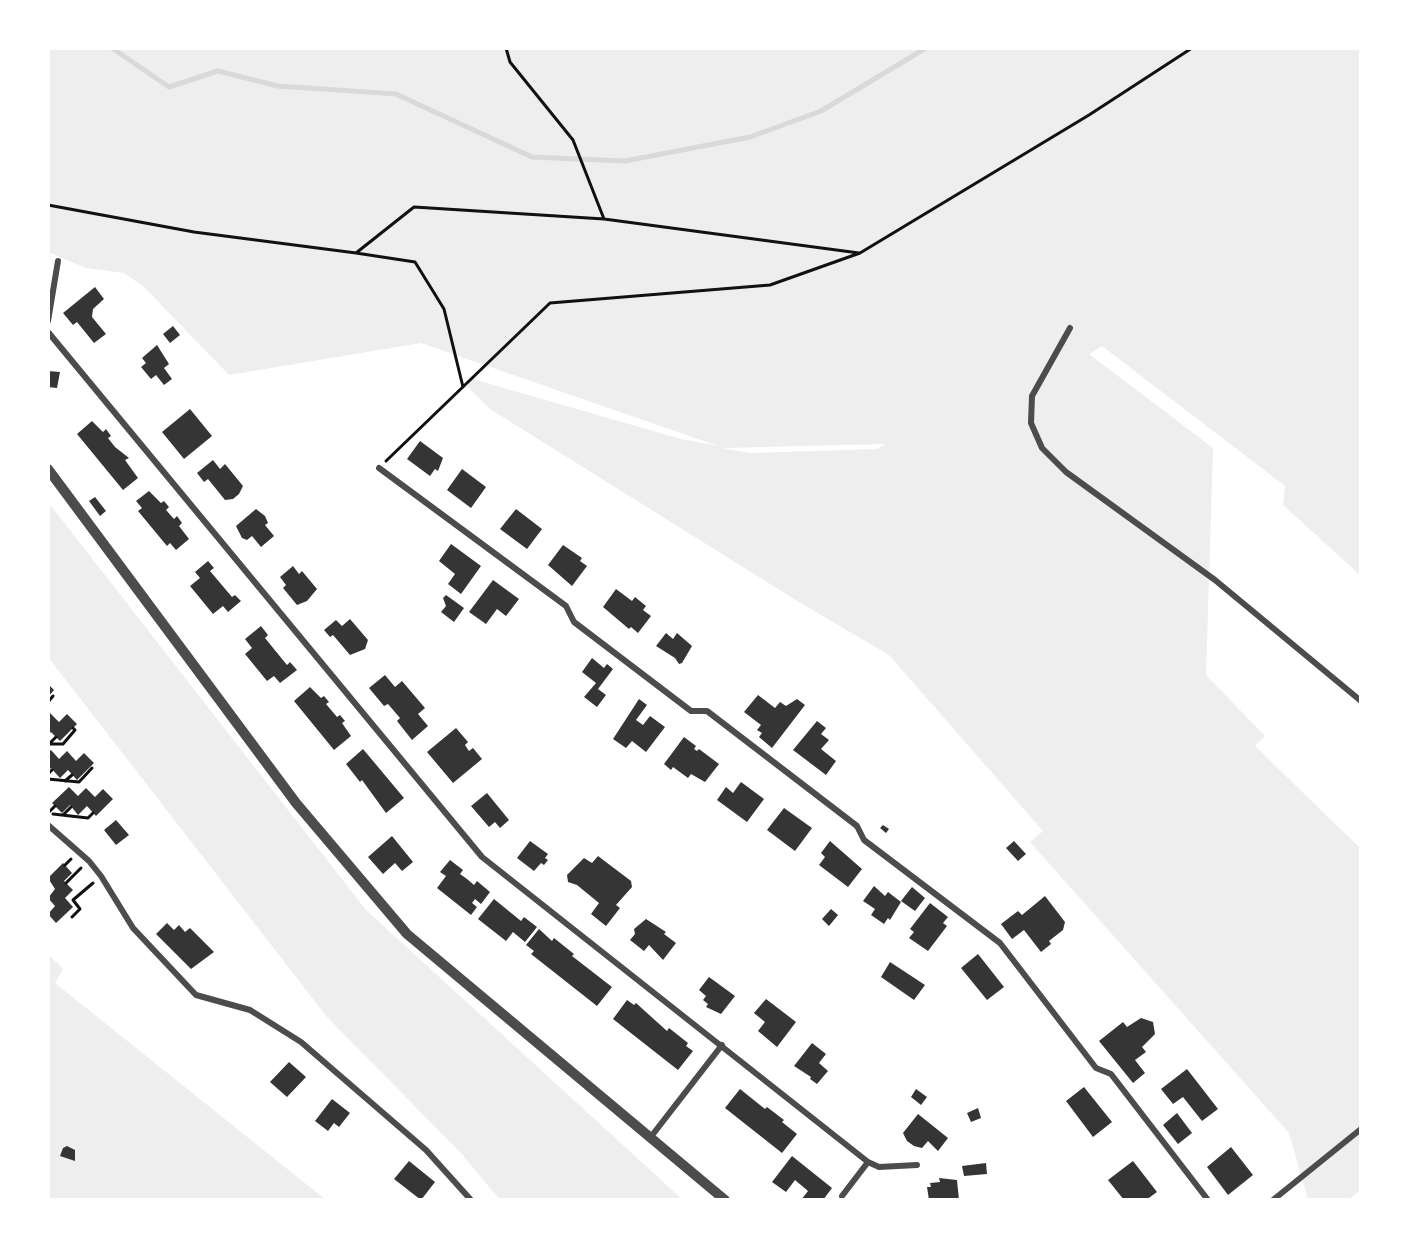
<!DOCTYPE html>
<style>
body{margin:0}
#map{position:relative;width:1409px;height:1248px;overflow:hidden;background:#fff;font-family:Quicksand,sans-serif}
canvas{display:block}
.frame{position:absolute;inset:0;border:50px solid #fff;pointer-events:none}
</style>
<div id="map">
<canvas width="1409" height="1248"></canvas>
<div class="frame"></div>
</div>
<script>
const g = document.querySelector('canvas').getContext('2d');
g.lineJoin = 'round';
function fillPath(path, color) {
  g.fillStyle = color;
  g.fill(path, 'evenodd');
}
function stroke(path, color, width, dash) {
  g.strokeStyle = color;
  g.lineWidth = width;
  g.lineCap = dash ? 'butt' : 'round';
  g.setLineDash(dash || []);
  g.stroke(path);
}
const green = new Path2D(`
 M48 48H1361V576L1283 505 1285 486 1102 346 1089 354 1213 448 1206 675 1265 736 1255 746 1361 849V1190L1348 1200H1308L1289 1133 1030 842 1043 831 889 655 799 602 490 409 468 387 469 378 681 439 718 446 421 343 229 375 144 287 124 273 86 268 48 252ZM886 444 877 449 749 453 723 448Z
 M48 502 366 910 683 1200H500L460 1152 327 1017 48 657Z
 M48 954 63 969 55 983 326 1200H48Z`);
const stream = new Path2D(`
 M112 48 169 87 218 71 278 86 396 94 532 157 625 161 750 137 821 111 926 48`);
const building = new Path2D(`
 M95 287 104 299 93 309 92 317 106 334 94 343 77 322 73 325 63 313Z
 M173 326 180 335 170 343 163 334Z
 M157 345 169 364 164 368 172 379 164 385 156 375 151 379 141 367 146 363 142 358Z
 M48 371 60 372 57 388 48 387Z
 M190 409 212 436 184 459 162 432Z
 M92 421 103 432 106 429 111 436 108 438 115 447 129 458 125 460 138 478 123 490 77 434Z
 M420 441 443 458 438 471 435 469 430 476 407 459Z
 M213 460 220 469 225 464 243 486 239 494 233 499 225 500 208 479 204 482 197 473Z
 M462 469 486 487 471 508 447 490Z
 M149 491 161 503 164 501 169 507 166 510 174 519 177 516 182 523 179 526 189 539 176 550 170 543 167 546 138 511 142 508 136 501Z
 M95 497 106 511 100 516 89 501Z
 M256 509 265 516 268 523 265 525 274 536 261 547 252 536 247 540 242 538 236 526Z
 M516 509 542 529 527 549 500 529Z
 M451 544 481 566 461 594 448 584 455 574 439 561Z
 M563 545 582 558 580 561 587 566 572 586 548 565Z
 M208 561 214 568 210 571 232 597 235 595 241 601 228 612 223 606 213 614 190 586 200 578 195 572Z
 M293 566 299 574 302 571 317 589 307 601 297 605 283 588 286 585 280 577Z
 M493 580 519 599 506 616 497 609 486 624 469 612Z
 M616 589 632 601 635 597 646 606 643 610 651 616 638 633 631 627 629 629 603 607Z
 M446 595 464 608 454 622 441 612 446 606 443 598Z
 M350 619 368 640 365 649 350 655 333 635 330 637 324 630 336 620 342 626Z
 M261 626 268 635 265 638 287 665 290 662 297 670 280 683 274 676 267 681 245 654 252 648 245 639Z
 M666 633 673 639 677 633 692 646 682 663 679 664 675 658 656 646Z
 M592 658 604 668 607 664 613 669 598 689 606 695 597 707 584 697 596 683 582 672Z
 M385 675 395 687 402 681 425 708 418 714 428 726 412 740 397 721 400 718 388 704 384 706 369 688Z
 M48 684 54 690 48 697Z
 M310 687 321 698 324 696 329 702 326 704 337 717 340 715 345 721 342 723 351 736 334 750 294 701Z
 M758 695 775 708 780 702 786 706 797 699 805 705 772 748 759 737 762 733 757 730 761 725 744 712Z
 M639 699 647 705 636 720 643 725 650 716 665 727 646 752 632 741 626 748 613 739Z
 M50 713 59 722 67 714 77 724 60 741 51 732 48 735V716Z
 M817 721 826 728 821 734 829 740 821 749 836 761 826 775 793 750Z
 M456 728 468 742 465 745 469 751 473 748 482 759 453 783 427 752Z
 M684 737 696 746 694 749 697 751 699 749 719 764 705 782 691 774 688 778 673 767 671 770 664 764Z
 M363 749 404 798 386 813 362 780 360 782 346 764Z
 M51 750 59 759 67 751 76 761 84 753 94 763 77 780 68 770 60 778 51 768 48 771V752Z
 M741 782 764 799 747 822 717 800 726 787 733 793Z
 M69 787 78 796 86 788 95 797 103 789 113 799 96 816 87 806 78 815 70 805 62 813 52 803Z
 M487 793 509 820 500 828 495 822 489 827 471 806Z
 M784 808 812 828 795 851 767 830Z
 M116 820 129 835 116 845 104 830Z
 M883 825 889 829 886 833 880 828Z
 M392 836 413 862 402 871 395 863 383 874 368 857Z
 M530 841 548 854 545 858 548 860 544 865 541 863 534 871 517 858Z
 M830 841 862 869 848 887 819 865 825 857 821 853Z
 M1014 841 1026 854 1018 861 1006 848Z
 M598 856 631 881 632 887 616 905 620 908 606 926 591 914 599 903 577 885 568 882 567 875 584 858 592 863Z
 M450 860 463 870 460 874 467 879 474 885 477 881 490 892 481 904 475 899 472 903 477 907 471 915 437 888 446 876 440 872Z
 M63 863 72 873 64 881 73 890 65 898 73 907 56 923 48 914 55 906 48 898 55 889 48 878Z
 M874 886 885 896 888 892 901 902 890 920 888 918 884 924 871 915 875 909 863 901Z
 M912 887 925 898 915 911 901 901Z
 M1045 896 1065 922 1063 930 1049 941 1051 944 1041 952 1024 930 1012 939 1001 924 1018 911 1022 915Z
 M494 899 521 921 524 917 537 927 525 942 513 932 506 941 478 919Z
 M930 903 948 917 943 923 947 926 928 951 909 938 914 932 910 929Z
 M831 909 838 915 829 926 822 919Z
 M646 919 666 932 664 934 676 943 663 960 649 945 644 951 630 940 635 934 634 929Z
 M167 923 174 930 179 925 185 932 190 928 214 952 191 969 156 934Z
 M539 929 552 941 554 938 574 954 572 956 612 987 597 1006 531 954 534 951 526 945Z
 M978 954 1004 987 987 1000 961 968Z
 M890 962 925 985 914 1000 881 977Z
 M709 977 735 996 721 1014 706 1007 708 1004 703 1000 706 996 699 990Z
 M766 999 796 1022 777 1047 758 1031 765 1022 754 1013Z
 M627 1000 634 1005 636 1003 667 1031 669 1028 688 1043 686 1046 693 1051 678 1070 613 1019Z
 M1141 1018 1153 1022 1155 1034 1142 1047 1146 1052 1135 1060 1145 1073 1133 1083 1099 1041 1123 1022 1127 1027Z
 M812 1043 826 1054 819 1063 828 1071 817 1084 810 1079 811 1077 794 1066Z
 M289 1062 306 1077 287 1097 270 1082Z
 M1187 1069 1218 1109 1202 1121 1183 1097 1173 1104 1161 1089Z
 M1084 1087 1112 1122 1093 1137 1066 1101Z
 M740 1089 765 1109 767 1107 784 1120 782 1122 797 1134 782 1153 725 1108Z
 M916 1089 927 1097 921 1105 911 1097Z
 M332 1099 350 1113 339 1127 334 1123 328 1131 315 1121Z
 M978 1108 981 1118 971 1122 967 1113Z
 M1177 1113 1192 1133 1178 1144 1163 1125Z
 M918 1114 948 1138 938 1151 928 1141 922 1148 914 1146 907 1141 903 1133Z
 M67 1146 75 1150V1161L60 1156 63 1148Z
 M1231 1147 1253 1175 1228 1195 1207 1167Z
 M792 1156 832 1188 823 1200H801L808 1191 795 1180 786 1192 772 1182Z
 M409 1161 435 1182 421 1200 394 1179Z
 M1133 1161 1157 1192 1146 1200H1124L1108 1180Z
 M986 1163 987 1174 964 1176 962 1166Z
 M939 1178 957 1180 959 1200H929L927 1187H931L930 1183 940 1182Z`);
const path = new Path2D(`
 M506 48 510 62 573 140 604 219 859 253
 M48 205 194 232 356 253 414 207 604 219
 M356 253 415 262 444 309 463 387
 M386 461 550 303 770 285 860 253 1089 115 1192 48
 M48 702 53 696
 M48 744H63L75 730 73 728
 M49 744 56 737
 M48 774 52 770
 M48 779 79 782 92 768
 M65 781 72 775
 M48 813 55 806
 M53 814 88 818 93 813
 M63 815 71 807
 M65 865 71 859
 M66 883 81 868
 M72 917 80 909 73 900 93 883`);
const minor = new Path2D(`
 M48 321 58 261
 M1070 328 1032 396 1031 423 1042 448 1066 472 1215 580 1361 701
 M48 332 482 857 868 1162 879 1167 917 1165
 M379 468 566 606 574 622 691 711H707L857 826 864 840 1000 943 1096 1068 1111 1074 1208 1200
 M48 825 89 861 101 876 133 928 196 995 250 1010 301 1042 426 1150 471 1200
 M650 1138 722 1045
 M842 1196 868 1162
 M1273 1200 1361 1129`);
const tertiary = new Path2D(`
 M48 469 296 803 407 934 725 1200`);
fillPath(green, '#eee');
stroke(stream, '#d9d9d9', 5);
fillPath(building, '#353535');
stroke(path, '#111', 3);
stroke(minor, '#4c4c4c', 6);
stroke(tertiary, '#4c4c4c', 10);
</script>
